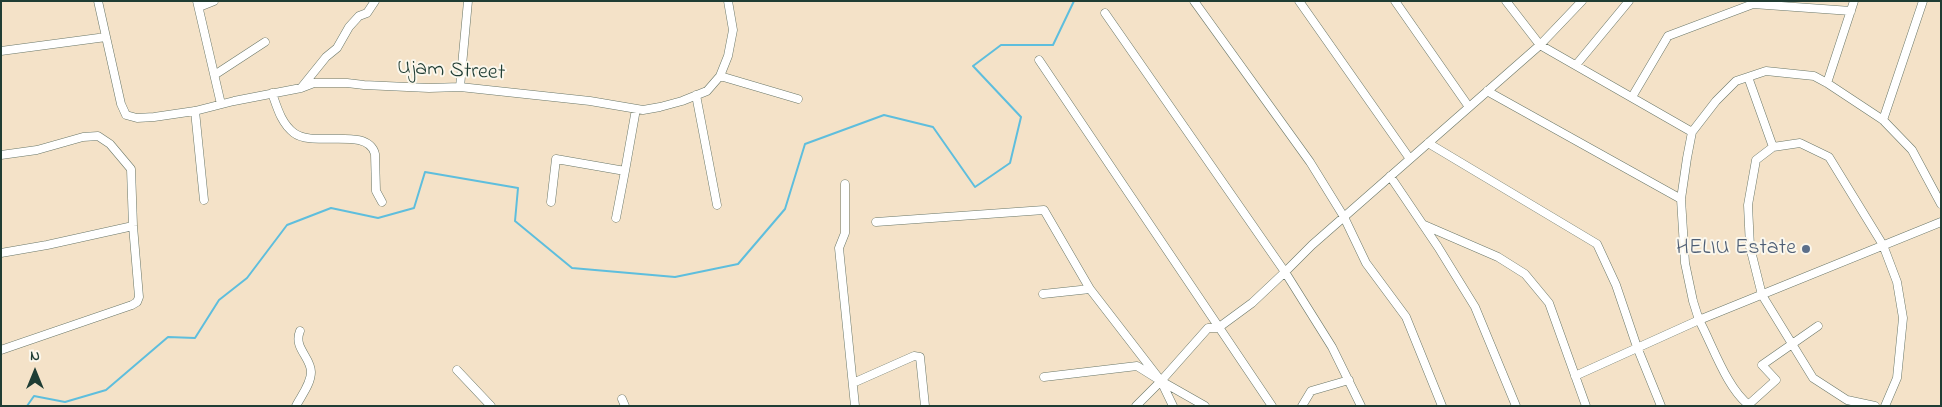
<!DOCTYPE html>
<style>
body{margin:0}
#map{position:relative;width:1942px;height:407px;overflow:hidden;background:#f4e2c8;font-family:"Indie Flower",sans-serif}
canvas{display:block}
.frame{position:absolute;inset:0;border:2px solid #1f3d34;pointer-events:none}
.north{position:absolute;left:10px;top:347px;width:50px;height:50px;-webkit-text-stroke:4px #fbf7ec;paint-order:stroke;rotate:0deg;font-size:14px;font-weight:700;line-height:20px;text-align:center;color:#1f3d34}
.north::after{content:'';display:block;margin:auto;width:18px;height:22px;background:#1f3d34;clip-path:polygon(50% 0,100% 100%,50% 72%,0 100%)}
</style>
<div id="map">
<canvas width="1942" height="407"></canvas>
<div class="frame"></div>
<div class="north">N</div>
</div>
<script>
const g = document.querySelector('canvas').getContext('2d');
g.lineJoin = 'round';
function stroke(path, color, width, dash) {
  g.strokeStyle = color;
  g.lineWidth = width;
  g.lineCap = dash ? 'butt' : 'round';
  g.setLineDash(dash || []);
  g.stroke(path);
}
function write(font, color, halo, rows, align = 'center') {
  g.font = font + ' "Indie Flower",sans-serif';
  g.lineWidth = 4;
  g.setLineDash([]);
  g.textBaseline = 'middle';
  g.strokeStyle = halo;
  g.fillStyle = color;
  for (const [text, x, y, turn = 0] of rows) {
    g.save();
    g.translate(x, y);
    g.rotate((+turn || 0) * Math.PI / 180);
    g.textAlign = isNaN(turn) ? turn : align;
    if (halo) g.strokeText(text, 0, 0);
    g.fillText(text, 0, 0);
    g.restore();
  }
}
const stream = new Path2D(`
 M27 406 34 396 65 402 106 390 168 337 195 338 219 300 247 278 287 225 331 208 378 218 414 208 425 172 518 188 515 221 572 268 675 277 738 264 785 209 805 144 884 115 933 127 975 187 1010 163 1021 117 973 66 1001 45H1053L1074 1`);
const minor = new Path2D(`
 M98 1 121 104 126 115 137 118 154 117 195 111 234 101 301 88 314 83H347L364 85 429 88 460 87 590 101 643 110 660 107 682 101 707 91 720 76 728 56 733 30 728 1
 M197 1 221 104
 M1194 1 1310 162 1344 217 1366 263 1406 317 1442 406
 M1299 1 1410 159
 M1395 1 1469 107
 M1506 1 1540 45 1692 132
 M199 7 214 1
 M1 51 106 37
 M1039 60 1272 406
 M1576 65 1629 1
 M216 74 265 42
 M720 76 798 99
 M1748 77 1773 147
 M1827 83 1854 1
 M460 87 468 1
 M301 88 326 57 337 48 349 27 359 16 367 13 375 1
 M1487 91 1681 199
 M272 93C277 107 281 123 294 133 313 148 368 126 375 154L376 191 382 202
 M696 95 717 205
 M1632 97 1668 36 1753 4 1851 11
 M195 111 204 200
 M1883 120 1923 1
 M1428 143 1597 244 1616 285 1637 347 1661 406
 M1 155 37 150 83 137 98 136 110 144 131 169 133 226 139 297 137 302 132 305 1 350
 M1390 176 1438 247 1475 307 1516 406
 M845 184V233L839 248 855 406
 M551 202 556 159 625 171 636 109
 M616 218 625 171
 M876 222 1044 210 1090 289 1043 294
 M1424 225 1498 257 1525 274 1549 303 1586 406
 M1 253 47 245 133 226
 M1090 289 1161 381 1173 406
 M457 370 491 406
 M1575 376 1699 320 1693 301 1685 263 1681 199 1687 158 1692 132 1716 101 1736 81 1766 71 1814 76 1827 83 1883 120 1912 150 1941 204
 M1044 377 1137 366 1161 381 1208 328H1218L1252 303 1285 272 1105 13
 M1161 381 1205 406
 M853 383 914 356 920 357 925 406
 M622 399 625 406
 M296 406C301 396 311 384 311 372 311 357 293 348 300 331
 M1136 406 1161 381
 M1302 406 1311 391 1349 380
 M1361 406 1332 347 1285 272 1312 245 1540 45 1582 1
 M1747 406 1776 380 1762 365 1818 326
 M1750 406C1727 389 1713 346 1699 320L1941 222
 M1875 406 1847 400 1813 378 1762 295 1750 247 1748 205 1756 160 1773 147 1800 143 1829 157 1883 245 1897 282 1903 318 1897 378 1885 406`);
const markers = [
 [1806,249,5,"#5c6f8a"]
];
const streetNames = [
 ["Ujam Street",451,72,3]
];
const serviceNames = [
 ["HELIU Estate",1796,249]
];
stroke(stream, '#5ebedd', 2);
stroke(minor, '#6a7768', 9);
stroke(minor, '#fff', 8);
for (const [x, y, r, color] of markers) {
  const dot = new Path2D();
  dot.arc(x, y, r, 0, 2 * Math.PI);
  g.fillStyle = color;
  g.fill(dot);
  stroke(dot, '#fbf7ec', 2);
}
write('22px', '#1f3d34', '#fbf7ec', streetNames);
write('22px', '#4e5e75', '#fbf7ec', serviceNames, 'right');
</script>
